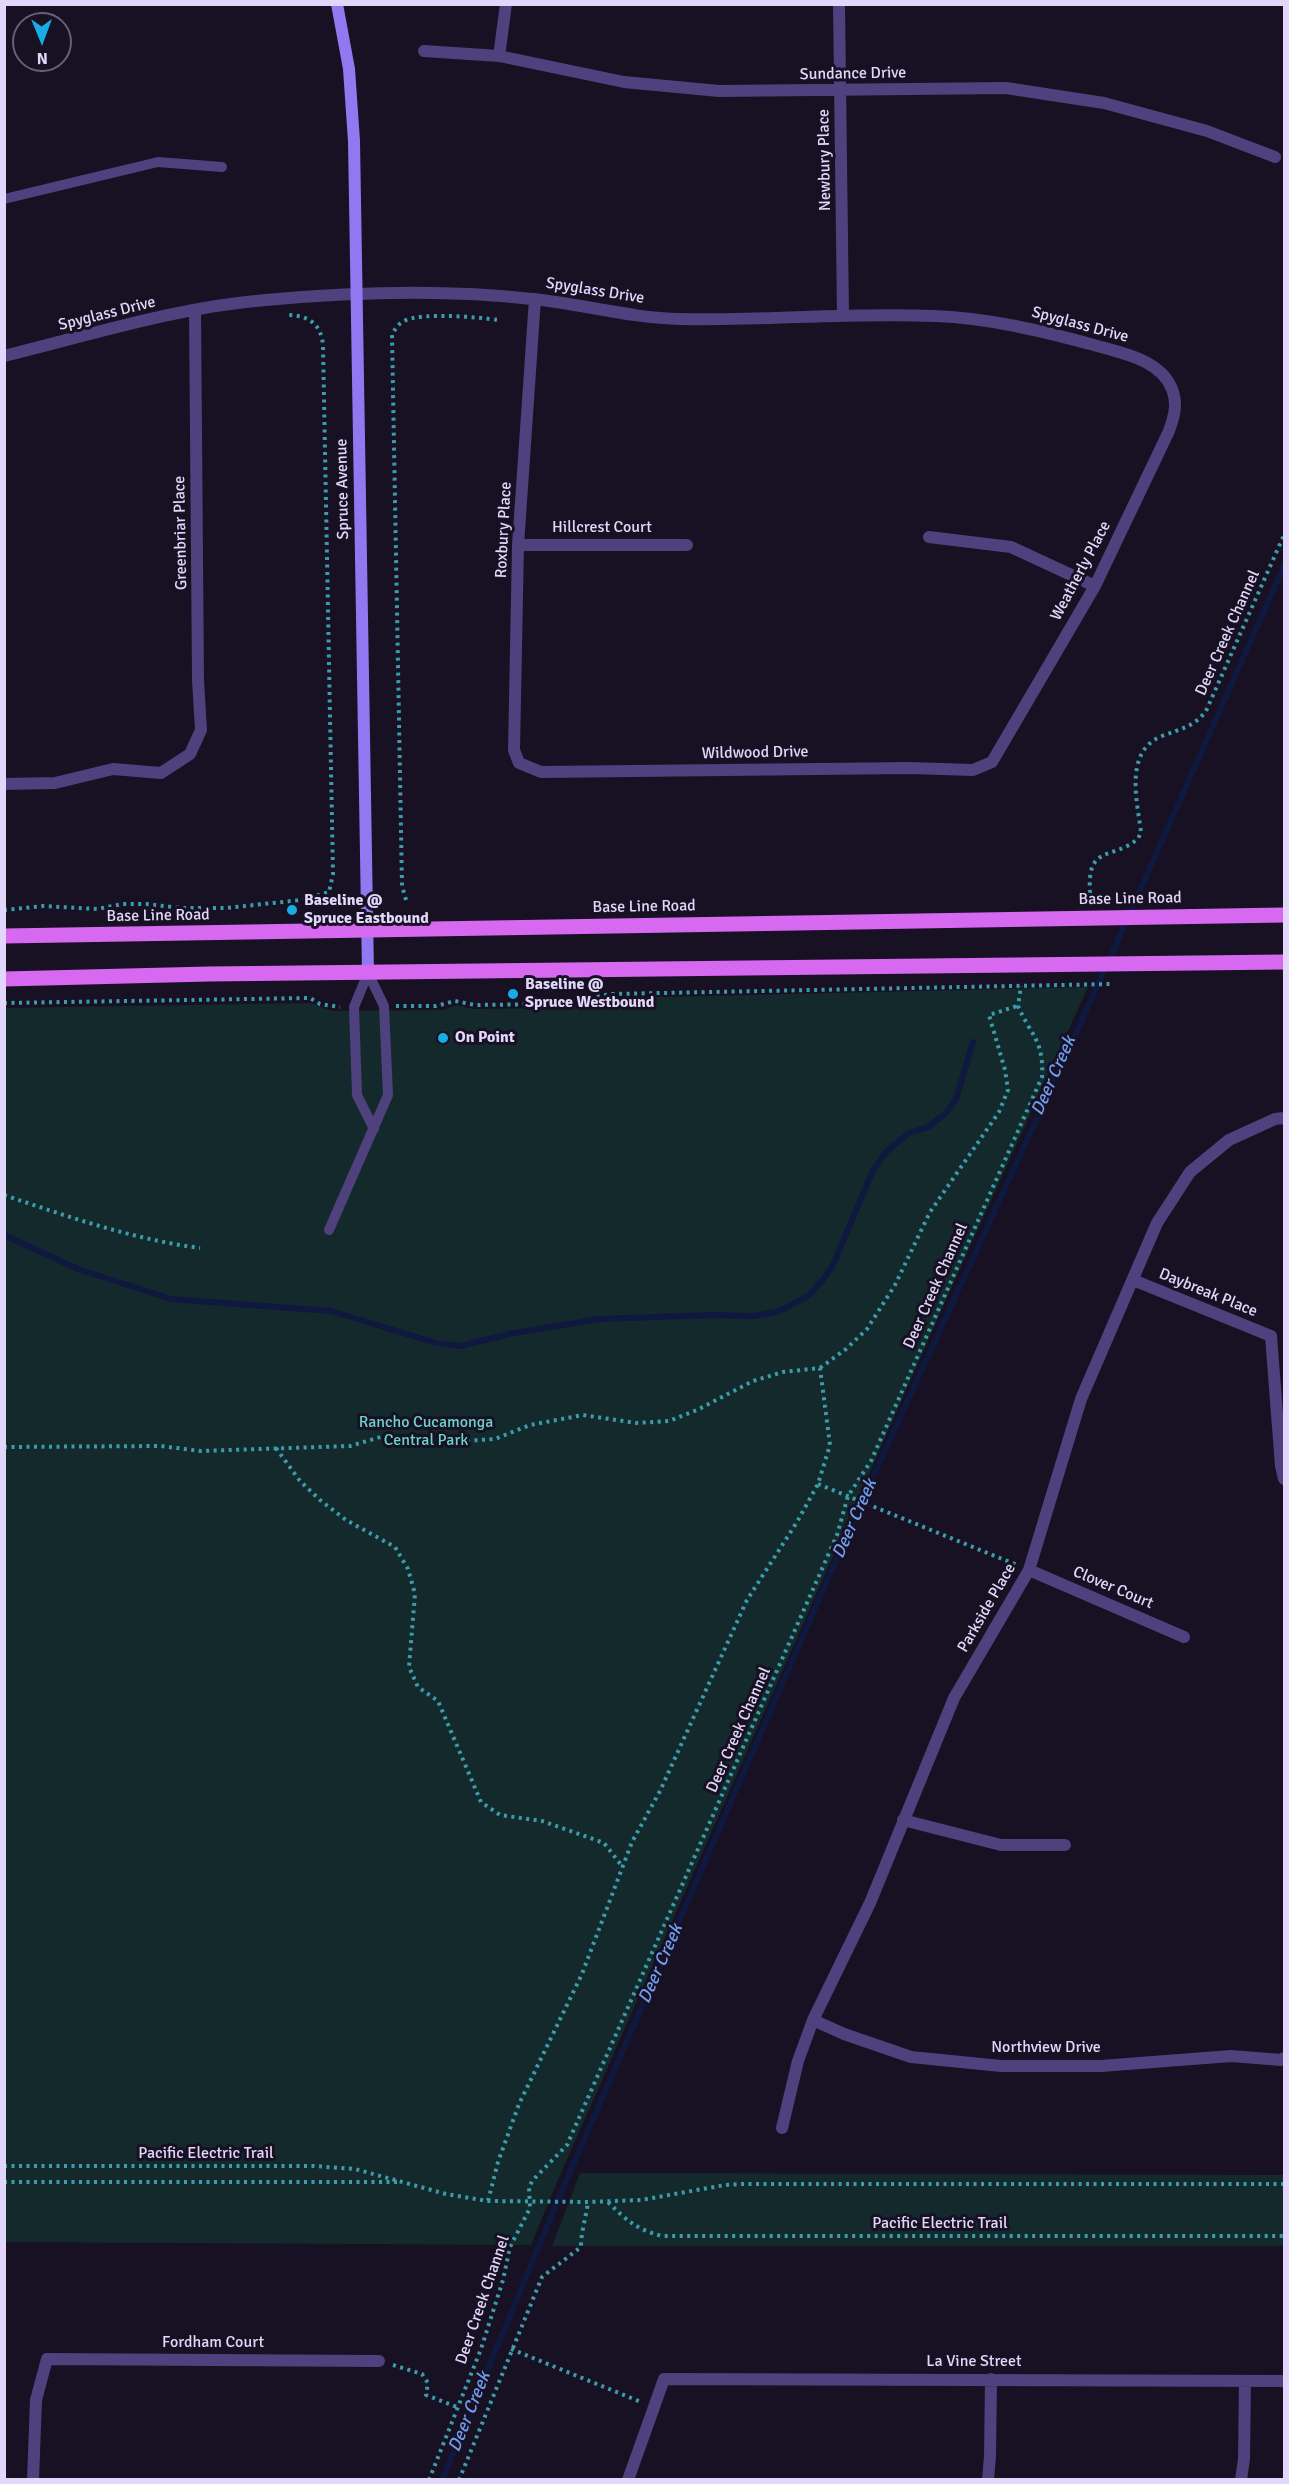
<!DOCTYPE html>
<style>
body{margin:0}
#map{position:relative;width:1289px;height:2484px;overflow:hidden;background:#171123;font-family:Signika,sans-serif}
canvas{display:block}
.frame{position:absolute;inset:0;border:6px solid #e2d7fb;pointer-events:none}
.north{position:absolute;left:12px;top:12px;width:60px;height:60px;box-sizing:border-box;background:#171123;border:2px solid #686079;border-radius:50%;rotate:179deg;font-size:16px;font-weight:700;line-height:24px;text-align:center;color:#e2d7fb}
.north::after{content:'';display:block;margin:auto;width:21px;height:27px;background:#17ace6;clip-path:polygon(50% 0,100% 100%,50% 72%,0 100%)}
</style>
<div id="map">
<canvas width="1289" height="2484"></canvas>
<div class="frame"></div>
<div class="north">N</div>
</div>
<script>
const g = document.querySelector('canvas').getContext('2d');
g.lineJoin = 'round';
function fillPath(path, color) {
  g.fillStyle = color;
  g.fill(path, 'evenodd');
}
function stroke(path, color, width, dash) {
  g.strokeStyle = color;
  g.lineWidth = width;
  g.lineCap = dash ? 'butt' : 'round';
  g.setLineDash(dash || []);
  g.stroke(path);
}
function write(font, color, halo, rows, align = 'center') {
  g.font = font + ' Signika,sans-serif';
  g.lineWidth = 6;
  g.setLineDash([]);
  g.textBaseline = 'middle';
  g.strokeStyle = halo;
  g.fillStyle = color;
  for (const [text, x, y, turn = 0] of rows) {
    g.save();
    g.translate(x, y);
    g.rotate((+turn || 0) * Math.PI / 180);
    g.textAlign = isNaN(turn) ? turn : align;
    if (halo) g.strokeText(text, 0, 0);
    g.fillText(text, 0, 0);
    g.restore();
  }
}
const green = new Path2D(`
 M1088 987 949 1293 554 2189 531 2245 5 2242 4 1008 311 1003 332 1011 443 1010 456 1005 473 1009 550 1008 620 998Z
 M580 2173 1284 2175V2246H552Z`);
const stream = new Path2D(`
 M4 1235 78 1269 171 1299 331 1311 436 1343 460 1346 514 1333 600 1319 712 1315 753 1316 780 1311 808 1296 822 1281 833 1265 873 1170 886 1152 909 1133 928 1127 945 1114 956 1099 973 1042
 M442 2480 560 2195 860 1505 1097 987 1284 566`);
const path = new Path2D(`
 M1090 893C1087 844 1110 861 1138 839L1141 832C1137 801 1124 751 1162 736 1180 729 1194 727 1206 711L1284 535
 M406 900 402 886 392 335C395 329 398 324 404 321 422 312 477 317 498 320
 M4 910 43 906 97 909 123 904H146L181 908H226L301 900 329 892 333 874 323 345C321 324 309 316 289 315
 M4 1003 310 998 320 1004 340 1007
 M396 1006H436L455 1001 475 1005 552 1004 612 994 1111 984
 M4 1195C69 1217 132 1239 200 1248
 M820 1368 846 1349 867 1329 895 1285 930 1212 999 1112 1008 1090 1005 1070 989 1015 1017 1006
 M4 1447 161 1446 200 1451 350 1446 384 1436 465 1441 495 1439 530 1425 583 1415 636 1423 669 1421 697 1410 753 1381 783 1372 820 1368 830 1445 818 1484 797 1522 747 1600 660 1791 632 1842 582 1974 519 2104 498 2162 488 2201
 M276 1448 300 1481 320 1500 346 1520 395 1547 408 1569 415 1594 409 1667 418 1687 438 1701 481 1802 500 1815 542 1821 604 1843 622 1866
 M818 1484 1017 1565
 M4 2166H314L355 2169 446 2194 488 2201 588 2202 641 2200 725 2185 741 2184H1284
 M4 2182H399
 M608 2202C627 2221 636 2229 662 2236H1284
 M511 2349 641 2402
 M393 2365 422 2374 428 2383 426 2395 457 2407
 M429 2480 481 2349 503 2280 510 2247 530 2208 529 2187 533 2180 567 2145 837 1535 848 1496 871 1461 1042 1077C1044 1040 1031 1036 1018 1006L1021 986
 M459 2480 542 2277 581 2247C581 2231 586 2218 588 2202`);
const lane = new Path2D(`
 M4 199 158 162 222 167
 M368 973 354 1007 357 1095 374 1129
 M329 1230 388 1095 384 1006 368 973`);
const street = new Path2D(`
 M839 4 843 315
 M424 51 499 56 624 82 719 91 1006 88 1104 103 1207 131 1275 157
 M499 56 506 4
 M4 356C90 335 177 307 266 300 354 292 444 289 532 299 582 304 631 318 680 319 765 321 850 312 935 316 989 318 1042 331 1094 345 1121 353 1160 359 1172 389 1178 404 1174 417 1169 431L1095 586 992 762 973 770 910 768 541 772 519 763 514 750 518 545 535 299
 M929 537 1011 547 1095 586
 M518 545H687
 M4 784 55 783 113 769 161 773 190 754 201 730 198 680 195 310
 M1133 1280 1271 1336 1281 1466 1284 1479
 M1029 1570 1184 1637
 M903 1820 1001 1845H1065
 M813 2020 844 2034 911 2057 1001 2066H1101L1231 2056 1281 2060 1284 2058
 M782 2128 798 2061 813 2020 870 1903 954 1698 1029 1570 1081 1399 1157 1223 1190 1172 1229 1140 1275 1119 1284 1118
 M33 2480 36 2400 47 2359 379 2361
 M628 2480 664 2379 1284 2381
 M988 2480 990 2456 991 2379
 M1241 2480 1244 2459 1245 2381`);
const secondary = new Path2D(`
 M337 4 349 69 354 141 368 973`);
const primary = new Path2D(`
 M4 936 1284 915
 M4 979 209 974 1284 962`);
const markers = [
 [292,910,6,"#17ace6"],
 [513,994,6,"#17ace6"],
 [443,1038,6,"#17ace6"]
];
const streetNames = [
 ["Sundance Drive",853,74,-1],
 ["Newbury Place",825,160,-91],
 ["Spyglass Drive",595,291,9],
 ["Spyglass Drive",107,314,-14],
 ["Spyglass Drive",1080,325,15],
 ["Spruce Avenue",343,489,-91],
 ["Hillcrest Court",602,528],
 ["Roxbury Place",504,530,-87],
 ["Greenbriar Place",181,533,-91],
 ["Weatherly Place",1081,571,-62],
 ["Deer Creek Channel",1228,633,-66],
 ["Wildwood Drive",755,753,-1],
 ["Base Line Road",1130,899,-1],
 ["Base Line Road",644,907,-1],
 ["Base Line Road",158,916,-1],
 ["Deer Creek Channel",936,1286,-66],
 ["Daybreak Place",1208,1293,22],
 ["Clover Court",1113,1588,23],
 ["Parkside Place",987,1608,-60],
 ["Deer Creek Channel",739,1730,-66],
 ["Northview Drive",1046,2048],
 ["Pacific Electric Trail",206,2154],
 ["Pacific Electric Trail",940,2224],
 ["Deer Creek Channel",483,2300,-71],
 ["Fordham Court",213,2343],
 ["La Vine Street",974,2362]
];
const poiNames = [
 ["Baseline @",304,901],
 ["Spruce Eastbound",304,919],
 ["Baseline @",525,985],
 ["Spruce Westbound",525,1003],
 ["On Point",455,1038]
];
const parkNames = [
 ["Rancho Cucamonga",426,1423],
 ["Central Park",426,1441]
];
const waterNames = [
 ["Deer Creek",1054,1076,-66],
 ["Deer Creek",855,1519,-66],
 ["Deer Creek",661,1964,-66],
 ["Deer Creek",470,2412,-68]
];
fillPath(green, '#14292c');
stroke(stream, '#0f183e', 6);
stroke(path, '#3b9dab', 4, [3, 4.5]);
stroke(lane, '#4e417d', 10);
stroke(street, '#4e417d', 12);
stroke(secondary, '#9178f1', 12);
stroke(primary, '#d669f0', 15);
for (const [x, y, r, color] of markers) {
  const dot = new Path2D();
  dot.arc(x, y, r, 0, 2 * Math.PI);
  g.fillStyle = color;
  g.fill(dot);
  stroke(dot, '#171123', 2);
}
write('16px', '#e2d7fb', '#171123', streetNames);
write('bold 16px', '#e2d7fb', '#171123', poiNames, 'left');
write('16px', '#6ad4cd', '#171123', parkNames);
write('italic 18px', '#709df0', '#171123', waterNames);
</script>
